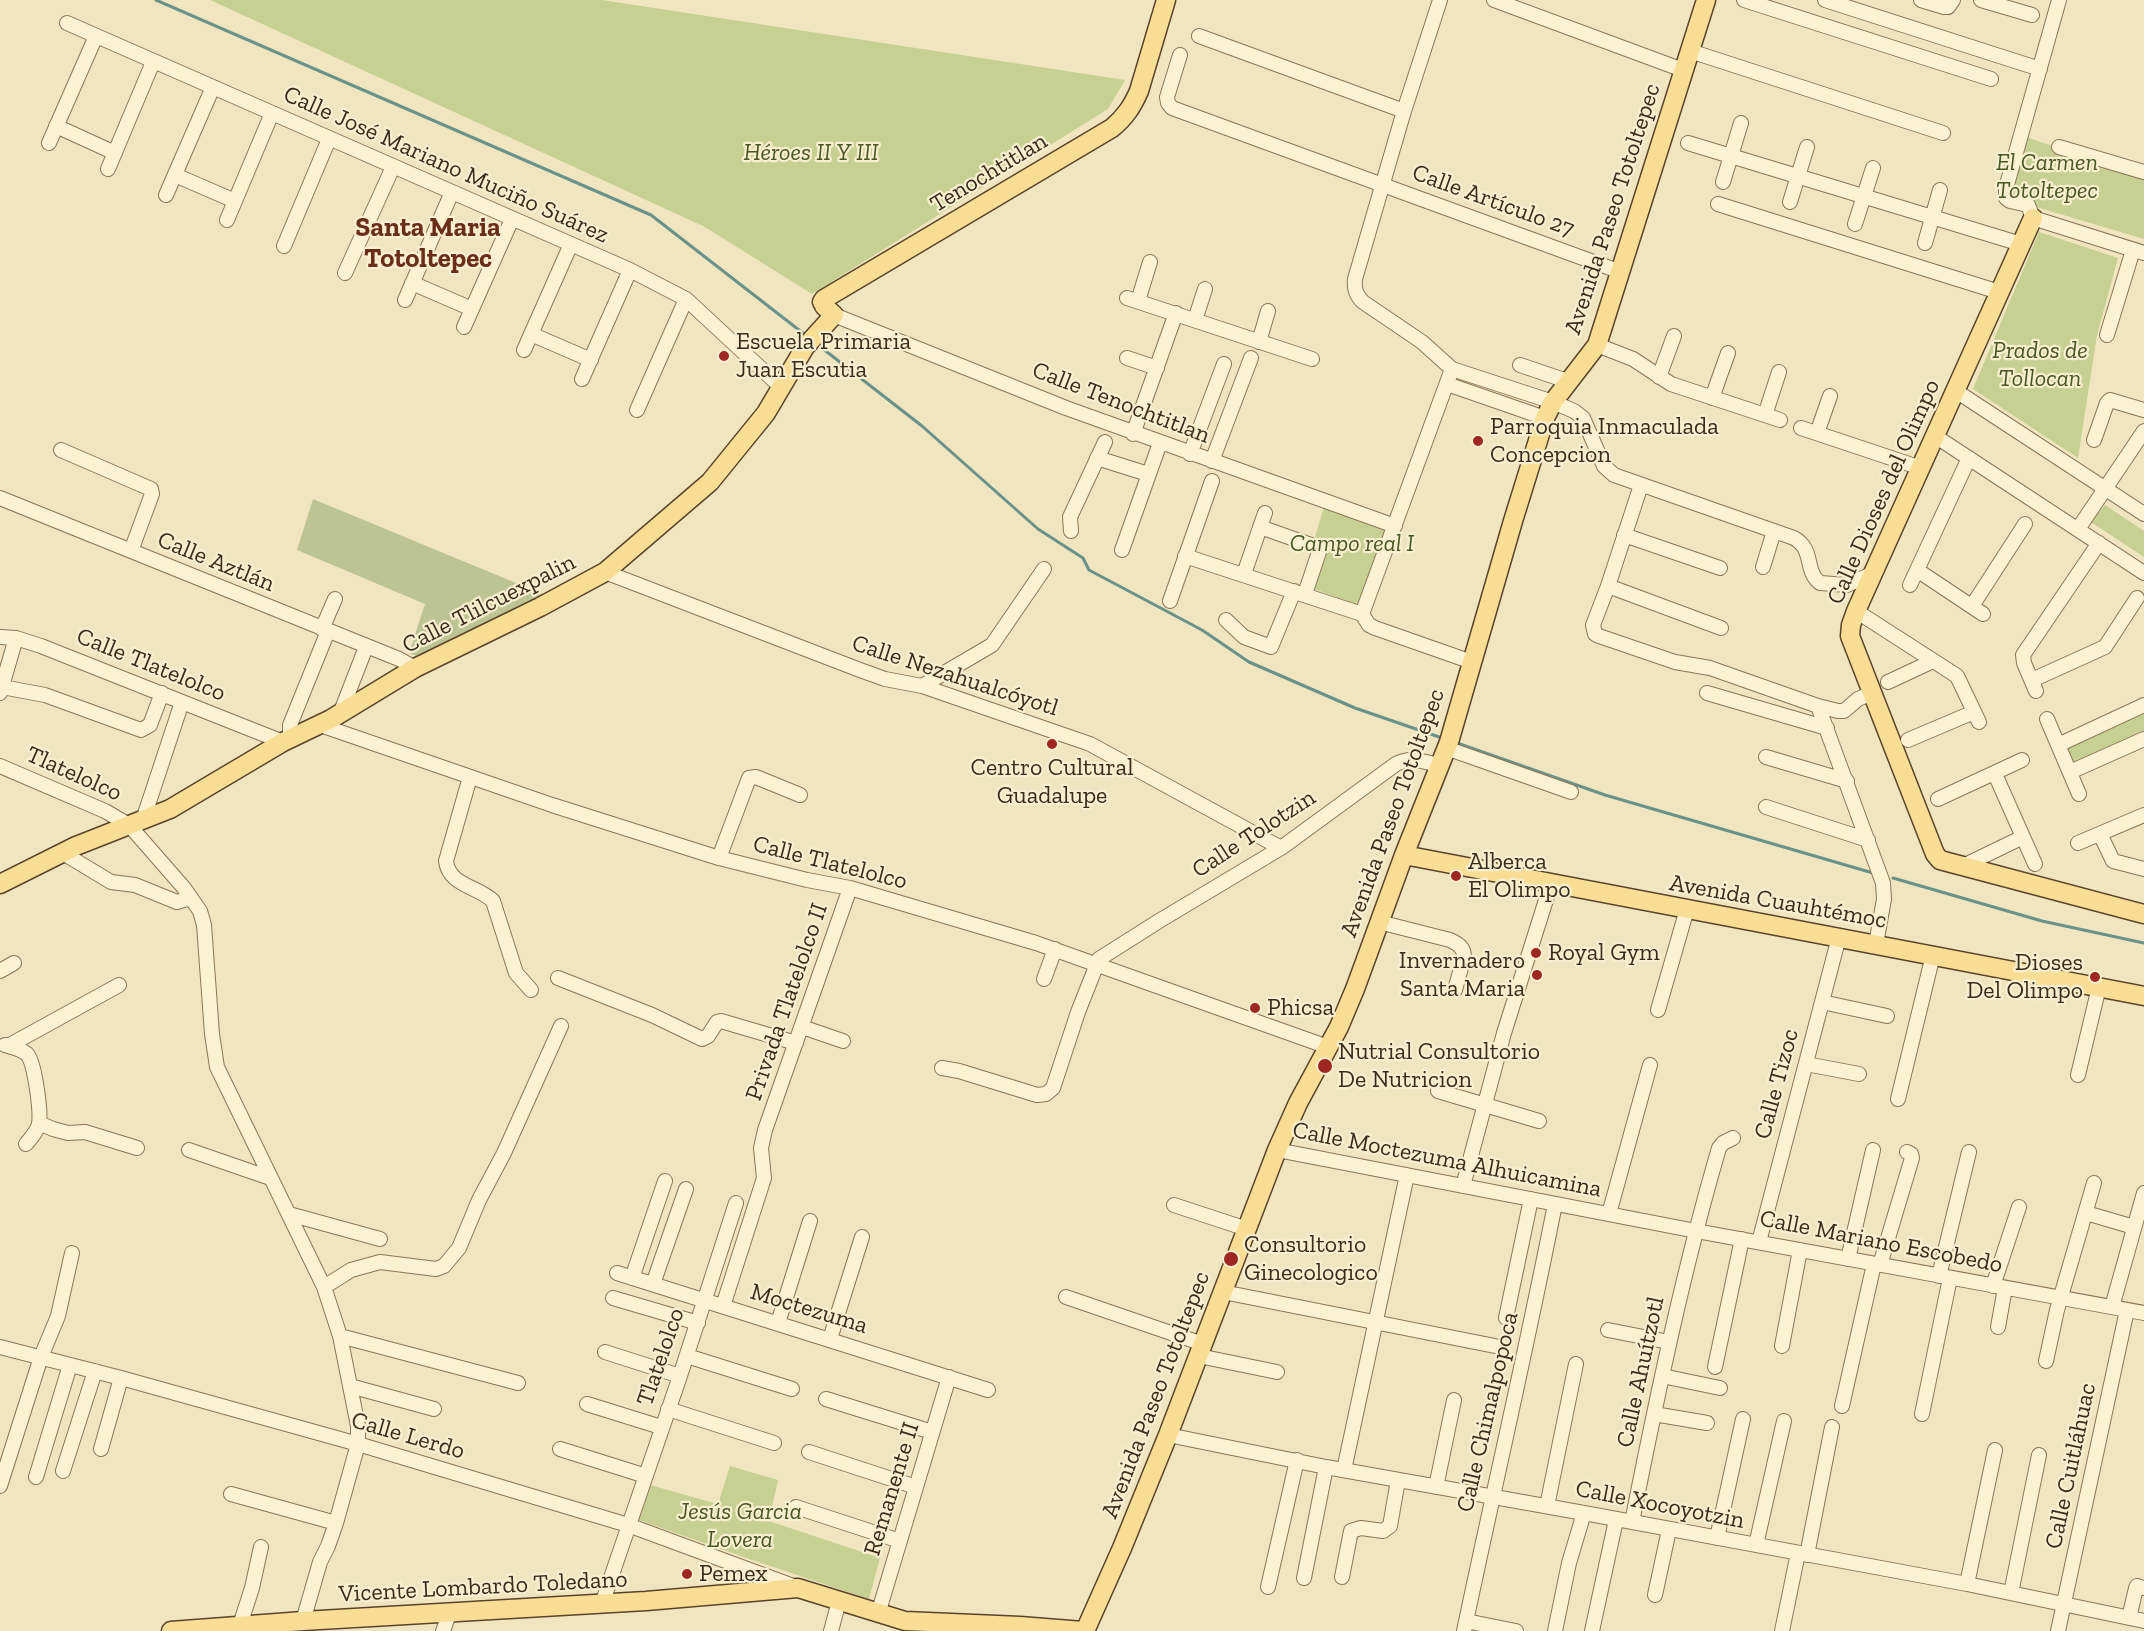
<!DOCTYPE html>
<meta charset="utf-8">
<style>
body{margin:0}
canvas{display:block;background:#f1e5c0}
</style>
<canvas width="2144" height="1631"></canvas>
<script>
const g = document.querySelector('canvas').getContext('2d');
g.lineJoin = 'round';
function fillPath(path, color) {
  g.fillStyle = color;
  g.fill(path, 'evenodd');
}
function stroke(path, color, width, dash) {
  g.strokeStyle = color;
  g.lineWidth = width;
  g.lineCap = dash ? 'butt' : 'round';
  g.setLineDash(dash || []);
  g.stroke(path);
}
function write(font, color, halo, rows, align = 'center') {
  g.font = font + ' "Zilla Slab",serif';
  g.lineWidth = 4.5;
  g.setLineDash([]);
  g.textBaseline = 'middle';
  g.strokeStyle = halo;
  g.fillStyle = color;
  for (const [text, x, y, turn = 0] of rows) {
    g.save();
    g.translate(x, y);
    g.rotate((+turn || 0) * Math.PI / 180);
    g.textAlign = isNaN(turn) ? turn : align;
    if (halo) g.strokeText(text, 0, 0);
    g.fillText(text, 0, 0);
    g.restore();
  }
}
const green = new Path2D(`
 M210 0H602L1125 80 1108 109 812 294 705 227Z
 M2026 137 2144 177V239L2006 198Z
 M2039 232 2118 258 2097 335 2078 458 1973 389Z
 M2105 505 2144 531V557L2091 522Z
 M1324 507 1386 528 1358 605 1314 589 1327 552 1323 544 1314 540Z
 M2144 711V731L2073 762 2067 747Z
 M730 1466 778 1480 769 1521 880 1558 869 1599 752 1560 639 1520 650 1485 718 1504Z`);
const cemetery = new Path2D(`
 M313 499 545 595 422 658 409 653 425 604 297 550Z`);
const stream = new Path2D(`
 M156 0 651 215 808 337
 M818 345 922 426 1038 529 1083 558 1089 570 1202 630 1249 662 1355 708 1445 739
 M1457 743 1605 795 1873 873
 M1893 878 2042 921 2144 943`);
const minor = new Path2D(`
 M1440 0 1404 111 1355 279C1354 289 1356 295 1363 302L1422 342 1452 369 1553 402 1574 411 1583 418 1604 466 1614 475 1794 538C1815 550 1804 571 1820 583L1847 585 1874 573
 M1494 0 1683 70
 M1744 0 1991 79
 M1825 0 2040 69
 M1921 0 1944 7H1948L1953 0
 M1981 0 2032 15
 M2059 0 2006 188V198L2010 201 2028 205 2033 218 2144 253
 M67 23 630 270 686 299 782 388
 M1199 36 1404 111
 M1690 51 1943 133
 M1180 55 1167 97 1168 103 1172 108 1621 272
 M56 126 115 153
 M49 143 96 36
 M1688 143 2021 244
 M2059 147 2144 172
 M108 169 153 62
 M175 175 235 201
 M1723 182 1741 123
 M166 195 213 87
 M1790 202 1807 147
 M1718 204 1999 292
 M227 220 272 113
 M1855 224 1873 168
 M1925 243 1940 190
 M284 246 329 139
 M345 273 393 167
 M412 283 472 309
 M1127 298 1312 359
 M405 300 452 192
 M1138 301 1150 262
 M834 315 1066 408 1395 526
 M1195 320 1205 289
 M464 327 512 219
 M531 334 591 360
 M2107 335 2133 250
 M1259 342 1268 311
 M1597 345 1633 359 1671 384 1780 420
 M524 350 571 244
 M1127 358 1157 368
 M1520 365 1570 382
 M1659 377 1674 336
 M582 379 630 270
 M1447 384 1545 418
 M1956 391 2144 514
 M1712 398 1728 353
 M637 410 686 299
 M1765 415 1779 372
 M1801 428 1921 468
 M1817 433 1830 396
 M1133 434 1176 313
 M1935 436 2144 573
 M2094 440 2107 403 2110 400 2144 410
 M61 450 151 489 152 494 131 551
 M1190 454 1224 364
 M1097 458 1148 474
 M1212 461 1251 358
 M1641 485 1608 586 1721 628
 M0 498 399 659 415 668
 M1260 527 1317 547 1320 549 1305 594
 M2078 529 2144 431
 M1071 531 1070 517 1105 442
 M1624 535 1720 568
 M1122 550 1160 443
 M1185 556 1362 614
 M1763 567 1774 531
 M1917 570 1983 614
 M605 572 860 670 885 679 922 686 1090 744 1281 848
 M1244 574 1265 513
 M1910 585 1969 458
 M1608 586 1593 625 1595 634 1599 636 1675 662 1710 668 1818 706 1838 711H1844L1858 699 1872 693
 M1170 601 1212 481
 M1972 606 2025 524
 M1856 611 1957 676 1979 722
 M1362 614 1452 369
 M1362 614 1369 625 1375 628 1472 662
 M1226 620 1244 637 1271 647 1294 591
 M322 629 335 599
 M0 637 16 638 41 646 283 742
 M2032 680 2105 647 2137 598
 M1888 682 1933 661
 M922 686 992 645 1044 569
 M2 687 45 695 141 730 150 725 162 693
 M2036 691 2024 663 2023 655 2099 543
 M0 693 16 638
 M1707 693 1827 728
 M1818 706 1883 883 1884 899 1876 944
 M340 714 366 647
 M2047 719 2079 794
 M320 725 552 805 719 858 807 880 850 888 1036 943 1328 1047
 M290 739V725L328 631
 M1908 740 1974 712
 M2058 745 2144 705
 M1446 748 1571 792
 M1766 757 1847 781
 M0 766 105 811 129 825 184 888 200 911 204 925 212 1034 217 1067 324 1287 340 1336 358 1426V1444L336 1523 328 1546 320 1562 303 1621
 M2070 772 2144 739
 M1995 774 2035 864
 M470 777 446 861C449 886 478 886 493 901L516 973 531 990
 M1938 799 2022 760
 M1766 807 1868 840
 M143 820 182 702
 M2100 834 2113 861 2144 869
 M2078 843 2144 815
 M63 853 111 882 135 885 177 902 191 898
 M719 858 749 778 756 777 800 795
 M1963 866 2023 837
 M1379 922 1450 940C1458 944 1464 947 1464 957L1455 990
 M0 971 14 963
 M558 978 652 1015 702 1039 708 1036 717 1022 721 1021 796 1043
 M1044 979 1055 949
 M1822 1002 1887 1016
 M1658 1010 1687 909
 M802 1027 843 1041
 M5 1045C12 1047 21 1049 27 1054 35 1063 41 1112 39 1124 37 1132 31 1138 26 1144
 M8 1046 119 985
 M1806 1064 1859 1074
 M942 1068 959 1071 1037 1095 1046 1094 1053 1088 1078 1012 1099 959 1159 921 1281 848 1396 764C1411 756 1424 762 1439 765
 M2078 1075 2099 987
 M1438 1091 1539 1121
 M1898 1099 1933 955
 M39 1123 53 1129 68 1133 85 1132 137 1148
 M189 1150 270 1178
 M1277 1150 1696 1231 2144 1313
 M1463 1186 1504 1033 1551 884
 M1174 1205 1247 1229
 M2086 1213 2134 1227
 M289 1214 380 1239
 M1609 1214 1650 1065
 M1759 1242 1839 937
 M1848 1259 1873 1150
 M1880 1265 1912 1158 1911 1154 1907 1152
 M617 1273 988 1390
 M1939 1276 1969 1152
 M632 1278 665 1181
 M653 1284 686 1189
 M1993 1286 2019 1207
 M324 1287 351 1270 380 1262 436 1269 444 1266 459 1248 479 1200 504 1153 561 1026
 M1223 1292 1495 1346
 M1066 1297 1203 1344
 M613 1298 698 1323
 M723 1306 764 1178 761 1148 765 1130 850 888
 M2112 1307 2144 1193
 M1506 1318 1531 1199
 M778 1323 810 1221
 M1998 1327 2005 1288
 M1608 1330 1669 1342
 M340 1336 518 1383
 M830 1339 862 1237
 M1782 1346 1800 1250
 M0 1347 121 1378 358 1444 628 1525 796 1587
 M605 1352 680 1376
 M687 1356 792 1389
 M1199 1356 1277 1372
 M2046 1361 2057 1310 2094 1183
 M1715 1367 1742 1239
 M1662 1376 1720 1388
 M350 1386 434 1409
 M826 1399 932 1432
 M587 1404 661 1427
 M1842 1406 1874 1264
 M668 1409 774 1443
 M1654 1414 1707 1423
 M1922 1414 1950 1278
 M1168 1435 1326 1467 1584 1513 1967 1584 2144 1621
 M101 1449 121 1378
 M560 1449 646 1476
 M809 1452 916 1487
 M1344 1470 1407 1175
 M63 1471 95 1371
 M36 1477 70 1365
 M0 1486 41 1357 58 1316 72 1253
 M1436 1487 1454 1400
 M231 1494 336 1523
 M1547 1506 1576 1364
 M796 1507 900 1541
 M1632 1522C1657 1396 1683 1271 1719 1148L1723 1143 1733 1138
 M1717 1538 1743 1419
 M1756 1545 1784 1421
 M1807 1555 1832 1427
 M1342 1577 1351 1531 1361 1528 1383 1531 1390 1526 1398 1480
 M1304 1578 1326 1467
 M1967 1584 1995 1450
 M1268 1587 1297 1460
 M2011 1593 2039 1455
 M1655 1595 1669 1530
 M602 1604 680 1376 736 1203
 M878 1614 949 1377
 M2129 1618 2136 1588 2137 1586 2144 1588
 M1466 1621 1516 1631
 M240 1625 252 1588 261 1547
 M443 1631 449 1614
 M831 1631 839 1601
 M1464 1631C1494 1488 1527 1347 1555 1204
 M1555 1631 1569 1563 1584 1513
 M1592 1631 1616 1520
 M1782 1631 1798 1553
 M2058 1631 2127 1310`);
const major = new Path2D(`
 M2033 218 1856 611 1851 625 1850 636 1935 854 1940 860 2144 914
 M822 302 824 299 1112 128C1125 117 1132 107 1139 91L1166 0
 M1404 855 2144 996
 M0 884 76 846 170 809 283 742 331 719 415 668 540 607 605 572 710 482 766 413 805 347 834 315 824 306
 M171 1631 303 1621 646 1601 798 1588 905 1621 1020 1626 1083 1631
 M1085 1631 1122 1548 1168 1435 1277 1150 1298 1103 1339 1027 1355 989 1404 855 1449 742 1513 521 1545 418 1553 402 1597 345 1706 0`);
const markers = [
 [724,356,6,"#9f2721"],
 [1478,441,6,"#9f2721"],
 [1052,744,6,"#9f2721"],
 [1456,876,6,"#9f2721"],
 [1536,953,6,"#9f2721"],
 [1537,975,6,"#9f2721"],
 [2095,977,6,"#9f2721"],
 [1255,1008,6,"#9f2721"],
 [1325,1066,8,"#9f2721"],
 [1231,1259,8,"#9f2721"],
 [687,1574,6,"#9f2721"]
];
const parkNames = [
 ["Héroes II Y III",811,153],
 ["El Carmen",2047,163],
 ["Totoltepec",2047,191],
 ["Prados de",2040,351],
 ["Tollocan",2040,379],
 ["Campo real I",1352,544],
 ["Jesús Garcia",740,1512],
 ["Lovera",740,1540]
];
const streetNames = [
 ["Calle José Mariano Muciño Suárez",446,165,24],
 ["Tenochtitlan",989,173,-31],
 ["Calle Artículo 27",1493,201,20],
 ["Avenida Paseo Totoltepec",1613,209,-72],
 ["Calle Tenochtitlan",1121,403,21],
 ["Calle Dioses del Olimpo",1884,492,-66],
 ["Calle Aztlán",216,562,22],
 ["Calle Tlilcuexpalin",489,604,-27],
 ["Calle Tlatelolco",151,665,22],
 ["Calle Nezahualcóyotl",955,676,18],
 ["Tlatelolco",74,774,24],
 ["Avenida Paseo Totoltepec",1393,813,-70],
 ["Calle Tolotzin",1254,834,-33],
 ["Calle Tlatelolco",830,863,14],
 ["Avenida Cuauhtémoc",1778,902,10],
 ["Privada Tlatelolco II",787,1002,-71],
 ["Calle Tizoc",1777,1084,-75],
 ["Calle Moctezuma Alhuicamina",1447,1160,11],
 ["Calle Mariano Escobedo",1881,1242,11],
 ["Moctezuma",809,1309,17],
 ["Tlatelolco",661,1357,-71],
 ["Calle Ahuítzotl",1641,1372,-78],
 ["Avenida Paseo Totoltepec",1156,1395,-69],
 ["Calle Chimalpopoca",1488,1412,-77],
 ["Calle Lerdo",408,1436,16],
 ["Calle Cuitláhuac",2071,1466,-78],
 ["Remanente II",892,1489,-73],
 ["Calle Xocoyotzin",1660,1505,11],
 ["Vicente Lombardo Toledano",483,1587,-3]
];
const poiNames = [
 ["Escuela Primaria",736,342],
 ["Juan Escutia",736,370],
 ["Parroquia Inmaculada",1490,427],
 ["Concepcion",1490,455],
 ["Centro Cultural",1052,768,"center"],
 ["Guadalupe",1052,796,"center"],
 ["Alberca",1468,862],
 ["El Olimpo",1468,890],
 ["Royal Gym",1548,953],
 ["Invernadero",1525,961,"right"],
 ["Santa Maria",1525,989,"right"],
 ["Dioses",2083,963,"right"],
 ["Del Olimpo",2083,991,"right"],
 ["Phicsa",1267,1008],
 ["Nutrial Consultorio",1338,1052],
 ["De Nutricion",1338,1080],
 ["Consultorio",1244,1245],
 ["Ginecologico",1244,1273],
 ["Pemex",699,1574]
];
const quarterNames = [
 ["Santa Maria",428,228],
 ["Totoltepec",428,259]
];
fillPath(green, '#c6d093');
fillPath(cemetery, '#bcc493');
stroke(stream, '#69928a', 3);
stroke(minor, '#8c7556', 16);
stroke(major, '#59432b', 21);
stroke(minor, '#fbf2d4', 14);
stroke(major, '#f8de94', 18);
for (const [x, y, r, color] of markers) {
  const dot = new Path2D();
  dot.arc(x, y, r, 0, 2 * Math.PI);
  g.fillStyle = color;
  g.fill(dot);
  stroke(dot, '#f8efd0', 2);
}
write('italic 24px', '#475821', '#f8efd0', parkNames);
write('24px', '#3a2c1c', '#f8efd0', streetNames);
write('24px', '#3a2c1c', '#f8efd0', poiNames, 'left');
write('bold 27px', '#6a2d18', '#f8efd0', quarterNames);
</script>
